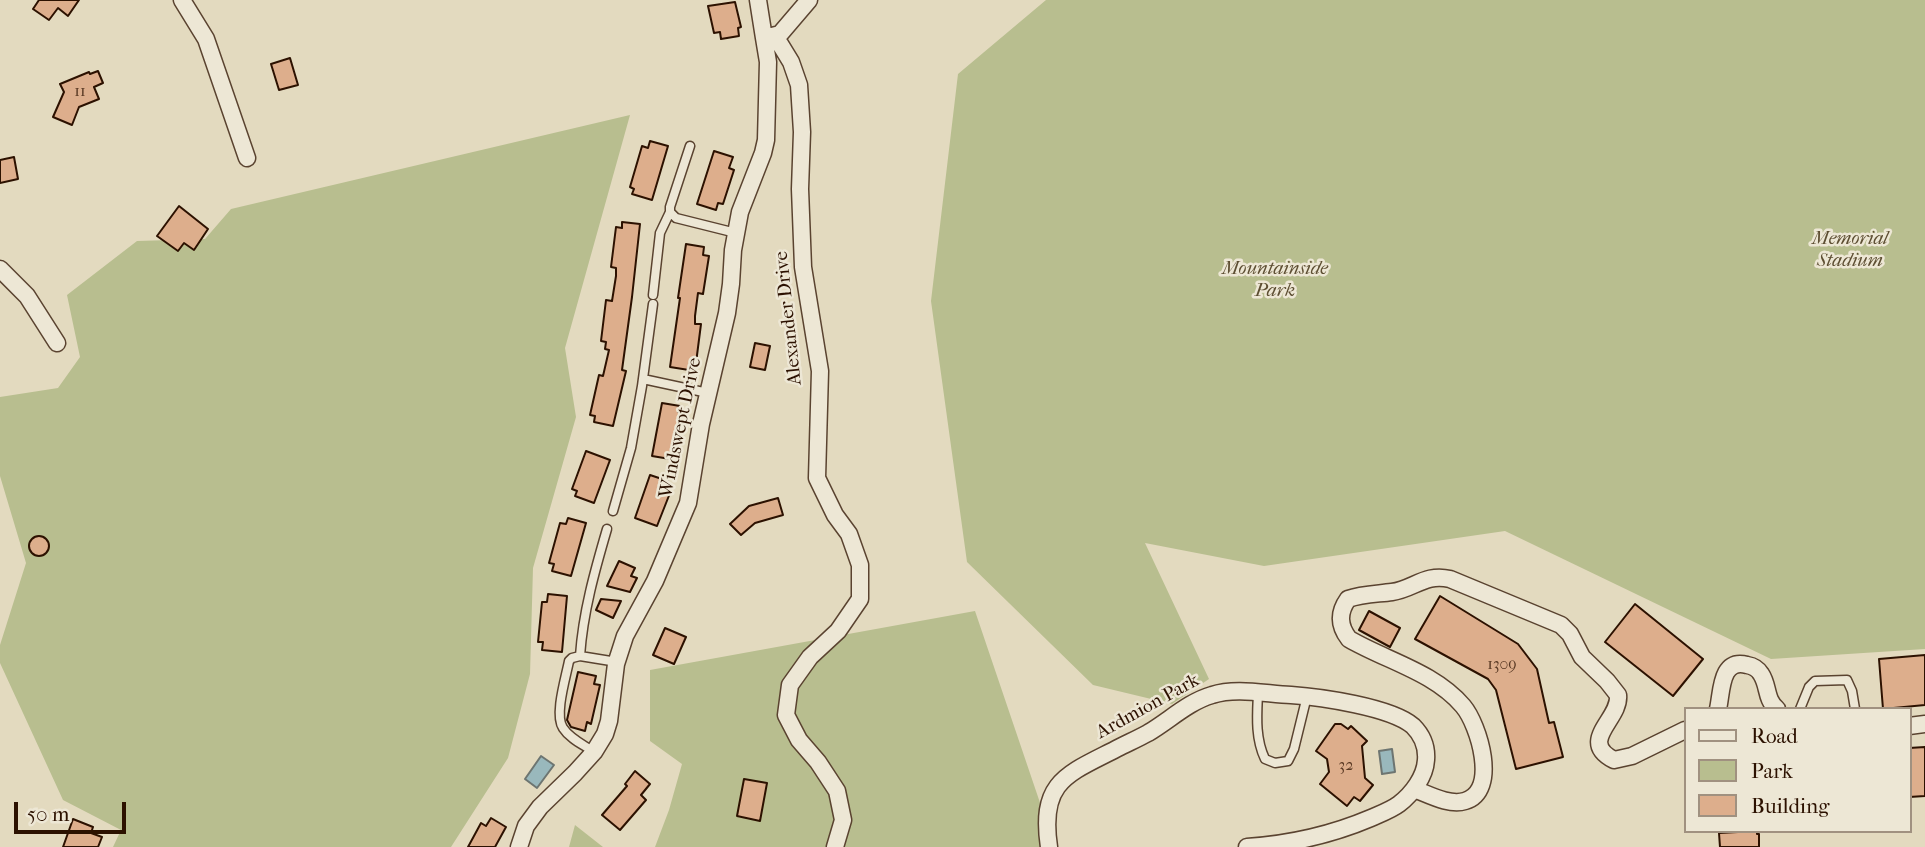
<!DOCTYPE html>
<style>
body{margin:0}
#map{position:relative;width:1925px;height:847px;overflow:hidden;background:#e3dabf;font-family:"IM FELL French Canon",serif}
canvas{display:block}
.legend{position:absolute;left:1684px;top:707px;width:228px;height:126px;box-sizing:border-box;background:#ede7d5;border:2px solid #a09180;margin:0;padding:9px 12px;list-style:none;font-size:21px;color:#2c1100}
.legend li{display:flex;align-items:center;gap:14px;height:35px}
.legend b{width:35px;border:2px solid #a09180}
.scale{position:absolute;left:14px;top:802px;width:112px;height:32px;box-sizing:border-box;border:4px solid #2c1100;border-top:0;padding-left:9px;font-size:21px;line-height:24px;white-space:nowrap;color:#2c1100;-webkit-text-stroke:5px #ede7d5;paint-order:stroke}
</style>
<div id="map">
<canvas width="1925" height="847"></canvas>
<ul class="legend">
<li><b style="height:9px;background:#ede7d5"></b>Road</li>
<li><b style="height:19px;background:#b8be8f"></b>Park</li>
<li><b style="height:19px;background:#ddae8c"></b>Building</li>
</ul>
<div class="scale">50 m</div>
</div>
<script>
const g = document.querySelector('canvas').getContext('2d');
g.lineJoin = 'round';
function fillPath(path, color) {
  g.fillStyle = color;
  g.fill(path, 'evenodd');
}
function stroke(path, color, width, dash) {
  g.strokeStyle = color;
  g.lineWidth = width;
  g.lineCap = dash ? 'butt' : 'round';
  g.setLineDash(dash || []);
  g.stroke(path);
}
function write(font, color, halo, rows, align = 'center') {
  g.font = font + ' "IM FELL French Canon",serif';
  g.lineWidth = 5;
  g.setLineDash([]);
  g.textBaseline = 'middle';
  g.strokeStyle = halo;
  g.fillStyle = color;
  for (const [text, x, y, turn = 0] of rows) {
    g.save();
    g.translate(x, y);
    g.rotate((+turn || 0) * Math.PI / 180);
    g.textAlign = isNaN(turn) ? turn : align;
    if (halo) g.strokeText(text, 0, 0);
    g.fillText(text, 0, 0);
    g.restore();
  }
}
const green = new Path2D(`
 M1046 0H1925V649L1771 659 1505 531 1264 566 1145 543 1209 679 1172 704 1093 685 967 562 931 301 958 74Z
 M630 115 565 348 576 417 533 568 530 674 508 758 451 847H113L121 830 63 800 0 663V645L26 563 0 476V397L58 388 80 357 67 295 137 241 205 239 231 209Z
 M975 611 1055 847H655L669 810 682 764 650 741V670Z
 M575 825 603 847H569Z`);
const water = new Path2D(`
 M1392 749 1395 772 1382 774 1379 751Z
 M541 756 554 765 537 788 525 779Z`);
const building = new Path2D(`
 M39 0H79L68 16 58 8 49 20 33 9Z
 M735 2 741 27 738 28 739 36 721 39 720 32 714 33 708 6Z
 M290 58 298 85 279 90 271 64Z
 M98 71 103 83 94 87 99 99 79 107 72 125 53 117 64 92 60 84 89 72 90 74Z
 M650 141 668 146 652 200 632 194 634 189 630 187 642 146 648 148Z
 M714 151 733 157 729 168 734 170 723 204 718 203 716 210 697 204Z
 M14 157 18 179 0 183V160Z
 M179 206 208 229 194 250 184 243 178 251 157 236Z
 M622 222 640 224 632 297 622 370 626 371 613 426 594 422 595 416 590 415 599 375 603 376 609 350 605 349 606 342 601 341 606 300 612 301 616 276V268L611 267 616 227 622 228Z
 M686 244 704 247 703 255 709 256 703 294 698 293 695 316V324H701L696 363 690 362 689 370 670 367 680 298H678Z
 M755 343 770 346 765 370 750 367Z
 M662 403 680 406 678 412H684L676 452H672L670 459 652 456Z
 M586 451 610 460 594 503 575 496 577 491 572 489Z
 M650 475 668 481 664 491 670 493 657 526 635 518Z
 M778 498 783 515 755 523 741 535 730 524 749 506Z
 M568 518 586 523 571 576 552 571 554 564 549 563 560 523 566 524Z
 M29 546a10 10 0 1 1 20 0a10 10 0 1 1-20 0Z
 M619 561 635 568 631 576 637 578 630 592 607 586Z
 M548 594 567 596 562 652 542 650 543 642H538L542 602H547Z
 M1440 596 1518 644 1537 669 1549 723 1554 722 1563 757 1516 769 1496 690 1488 679 1415 639Z
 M601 599 621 601 613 618 596 610Z
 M1635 604 1703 659 1673 696 1605 642Z
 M1369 611 1400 628 1390 647 1359 630Z
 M665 628 686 637 674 664 653 655Z
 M1925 655V705L1883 709 1879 659Z
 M578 672 596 676 594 684 600 685 591 724 587 722 585 731 571 727 567 720Z
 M1335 724H1341L1348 729 1351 726 1367 741 1362 746 1365 778 1373 785 1360 801 1354 797 1347 806 1320 784 1329 772 1327 759 1316 751Z
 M1925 747V796L1909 797V748Z
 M635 771 650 784 641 795 646 800 620 830 602 815 627 786 625 784Z
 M744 779 767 783 760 821 737 816Z
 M491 818 506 827 495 847H468L481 823 486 826Z
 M73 819 93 827 91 833 102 837 98 847H63Z
 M1757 831V834H1759V847H1720L1719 833Z`);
const service = new Path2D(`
 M690 146 670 207V212L676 218 736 233
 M653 295 660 233 670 212
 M643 379 708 393
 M613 511 631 448 642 386 653 304
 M580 656C583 612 595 570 607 529
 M1258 693C1257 715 1255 738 1265 759L1275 763 1288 761 1294 749 1307 696
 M1800 709 1809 687 1815 681 1847 680 1852 691 1855 709
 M594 752C584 745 570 739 563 728 554 715 566 677 569 661L572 658 580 656 617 662`);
const minor = new Path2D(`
 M182 0 206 39 247 158
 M758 0 764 38 780 44 791 62 799 85 802 132 800 189 803 267 820 371 817 478 835 515 849 534 860 565V599L838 631 810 657 790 685 786 715 799 740 818 762 837 791 843 820 835 847
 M0 269 27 296 57 343
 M1718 709C1722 692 1720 658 1747 665 1753 666 1758 669 1761 674 1769 686 1765 699 1777 709
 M1909 726 1925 724
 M1414 789C1428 794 1449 806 1465 801 1499 791 1479 725 1463 706 1434 672 1387 661 1349 639 1339 626 1338 613 1348 599 1362 594 1377 594 1392 592 1414 589 1425 573 1450 579L1561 625 1570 634 1582 657 1607 681 1618 695C1621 719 1577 741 1614 760L1632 756 1685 730
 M519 847 526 826 540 807 575 773 594 752 605 734 609 721 616 664 625 636 655 581 688 503 701 424 727 313 731 284 733 250 740 212 763 153 766 140 768 62 764 38 780 34 809 0
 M1049 847C1039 780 1068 774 1120 747 1130 742 1139 738 1148 733 1170 720 1188 702 1212 695 1236 687 1266 694 1291 695 1320 697 1391 707 1413 726 1422 735 1427 747 1426 760 1425 777 1412 794 1399 804 1391 810 1380 814 1371 818 1331 835 1291 844 1247 847`);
const numberNames = [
 ["11",80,92],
 ["1309",1502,665],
 ["32",1346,766]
];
const parkNames = [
 ["Memorial",1850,239],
 ["Stadium",1850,261],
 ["Mountainside",1275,269],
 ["Park",1275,291]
];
const streetNames = [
 ["Alexander Drive",789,318,-96],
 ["Windswept Drive",681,428,-78],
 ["Ardmion Park",1148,707,-29]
];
fillPath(green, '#b8be8f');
fillPath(water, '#99b8bc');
stroke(water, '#6d7571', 2);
fillPath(building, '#ddae8c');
stroke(building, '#2c1100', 2);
stroke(service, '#5a4330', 11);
stroke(minor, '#5a4330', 19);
stroke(service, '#ede7d5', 8);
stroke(minor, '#ede7d5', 16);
write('16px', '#583823', null, numberNames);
write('italic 19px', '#5d4e32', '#ede7d5', parkNames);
write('19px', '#2c1100', '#ede7d5', streetNames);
</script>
